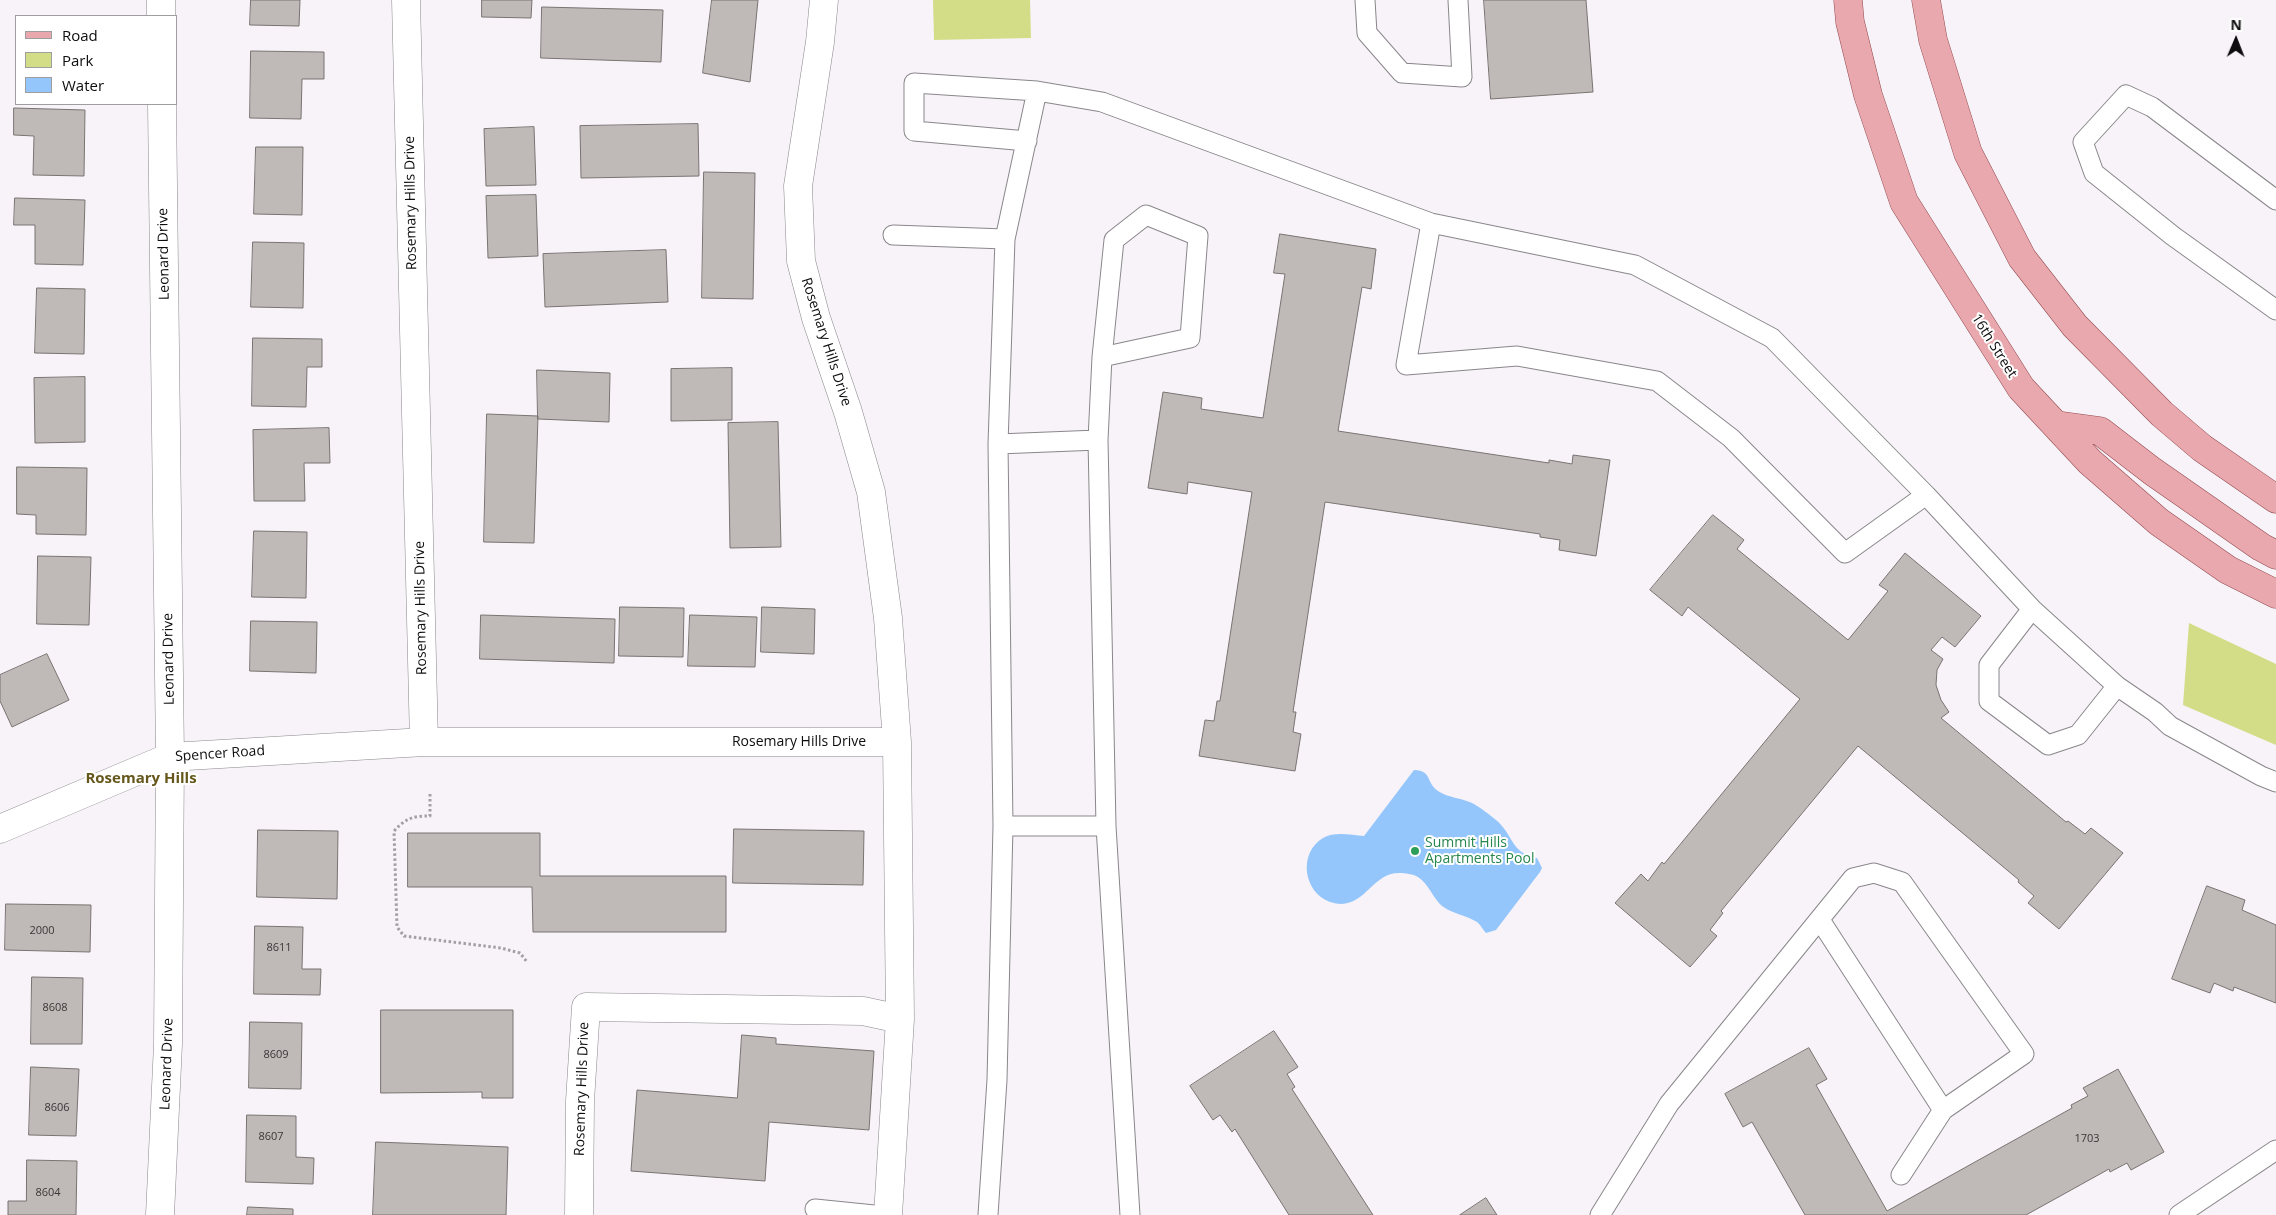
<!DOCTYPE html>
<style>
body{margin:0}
#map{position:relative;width:2276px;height:1215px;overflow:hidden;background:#f7f3f8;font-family:"Open Sans",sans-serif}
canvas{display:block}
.legend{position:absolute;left:15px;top:15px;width:162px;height:90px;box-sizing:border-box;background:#fff;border:1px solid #9f9e9f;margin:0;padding:6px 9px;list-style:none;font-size:15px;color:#0e0c0e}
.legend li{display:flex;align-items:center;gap:10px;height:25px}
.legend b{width:25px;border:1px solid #9f9e9f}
.north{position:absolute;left:2211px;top:15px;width:50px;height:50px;-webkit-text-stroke:4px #fff;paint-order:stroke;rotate:1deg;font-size:14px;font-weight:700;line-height:20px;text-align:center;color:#0e0c0e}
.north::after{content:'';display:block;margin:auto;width:18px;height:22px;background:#0e0c0e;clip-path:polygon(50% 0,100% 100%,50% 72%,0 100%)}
</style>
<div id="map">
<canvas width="2276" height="1215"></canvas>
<ul class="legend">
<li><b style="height:6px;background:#e9a8ad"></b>Road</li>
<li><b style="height:14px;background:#d3dd88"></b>Park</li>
<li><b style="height:14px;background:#95c6fb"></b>Water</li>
</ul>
<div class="north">N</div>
</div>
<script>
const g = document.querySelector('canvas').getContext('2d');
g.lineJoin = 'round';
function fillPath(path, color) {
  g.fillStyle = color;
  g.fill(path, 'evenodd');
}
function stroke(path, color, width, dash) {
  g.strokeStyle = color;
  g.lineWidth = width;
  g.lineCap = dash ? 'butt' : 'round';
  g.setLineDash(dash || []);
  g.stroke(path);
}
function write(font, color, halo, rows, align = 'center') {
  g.font = font + ' "Open Sans",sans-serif';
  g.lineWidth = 4;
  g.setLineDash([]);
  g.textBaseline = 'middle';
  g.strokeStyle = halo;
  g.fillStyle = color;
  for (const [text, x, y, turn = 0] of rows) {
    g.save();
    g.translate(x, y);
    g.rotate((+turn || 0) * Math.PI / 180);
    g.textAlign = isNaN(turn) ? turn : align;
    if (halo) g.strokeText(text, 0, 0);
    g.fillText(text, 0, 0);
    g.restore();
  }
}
const green = new Path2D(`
 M933 0H1030L1031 38 934 40Z
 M2189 623 2276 664V745L2183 705Z`);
const water = new Path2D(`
 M1414 770C1433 771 1425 782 1438 791 1448 798 1463 798 1474 804 1481 808 1490 815 1496 820 1514 835 1510 853 1537 858L1542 868 1540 872 1496 930 1486 933C1483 930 1480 924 1477 922 1466 915 1453 914 1442 906 1433 898 1428 883 1418 877 1413 874 1405 873 1399 873 1370 873 1364 913 1330 902 1303 892 1298 853 1323 838 1335 831 1351 835 1364 836Z`);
const building = new Path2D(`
 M251 0H300L299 26 250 25Z
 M482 0H532L531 18 482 17Z
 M712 0H758L750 82 703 73Z
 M1484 0H1586L1593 92 1491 99Z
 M542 7 663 10 661 62 541 58Z
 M251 51 324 52V79H302L301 119 250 118Z
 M14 108 85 110 84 176 33 175 34 136 14 135Z
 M698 124 699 176 581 178 580 126Z
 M534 127 536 185 486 186 484 129Z
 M256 147H303L302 215 254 214Z
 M704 172 755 173 753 299 702 298Z
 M536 195 538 256 488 258 486 196Z
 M15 198 85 200 83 265 35 264V225H14Z
 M1280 234 1376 249 1371 289 1362 287 1338 431 1549 463V460L1572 464 1573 455 1610 460 1596 556 1559 550 1560 540 1540 537V534L1325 502 1293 712H1296L1293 732 1301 734 1295 771 1199 756 1205 720 1214 721 1217 701H1220L1252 492 1188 482 1187 494 1148 488 1163 392 1202 398 1201 409 1263 418 1285 274 1274 273Z
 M253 242 304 243 303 308 251 307Z
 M666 250 668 302 545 307 543 254Z
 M37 288 85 289 84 354 35 353Z
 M253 338 322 339V367H307L306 407 252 406Z
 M732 368V420L671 421V369Z
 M537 370 610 373 609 422 538 419Z
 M85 377V442L35 443 34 378Z
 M487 414 538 416 534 543 484 542Z
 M778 422 781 547 730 548 728 423Z
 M329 428 330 463H304L305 501H254L253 430Z
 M17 467 87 468 86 535 36 534V515L17 514Z
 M1713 515 1744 540 1737 549 1848 640 1888 591 1879 585 1905 553 1981 616 1955 647 1942 637 1931 650 1943 659 1937 670 1936 685 1941 700 1949 712 1941 718 2066 822 2068 821 2085 834 2091 828 2123 853 2059 929 2028 903 2034 896 2018 882 2019 880 1858 746 1721 911 1723 913 1710 930 1717 936 1690 967 1615 903 1641 874 1648 881 1662 862 1664 864 1800 699 1688 607 1682 616 1650 590Z
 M254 531 307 532 306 598 252 597Z
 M38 556 91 557 89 625 37 624Z
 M620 607 684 608 683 657 619 656Z
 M762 607 815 609 814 654 761 652Z
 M481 615 615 619 614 663 480 659Z
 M690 615 757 617 755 667 688 666Z
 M251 621 317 622 316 673 250 671Z
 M47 654 69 700 12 727 0 701V675Z
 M734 829 864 831 863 885 733 883Z
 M258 830 338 831 337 899 257 897Z
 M408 833H540V876H726V932H533L532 887H408Z
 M2207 886 2245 900 2242 910 2276 925V1003L2234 987 2233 991 2214 983 2210 993 2172 979Z
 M6 904 91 905 90 952 5 950Z
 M255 926 303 927 302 969H321L320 995 254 994Z
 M32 977 83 978 82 1044H31Z
 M381 1010H513V1098H482V1092L381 1093Z
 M250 1022 302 1023 301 1089 249 1088Z
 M1274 1031 1298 1067 1287 1074 1295 1087 1292 1089 1373 1215H1289L1235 1129 1232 1132 1220 1115 1213 1120 1190 1086Z
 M742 1035 776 1038V1044L874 1051 869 1130 769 1122 765 1181 631 1171 637 1090 737 1098Z
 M1809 1048 1827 1079 1816 1085 1887 1211 2072 1108 2071 1105 2088 1096 2083 1088 2118 1069 2164 1152 2131 1170 2127 1163 2110 1172 2109 1169 2026 1215H1805L1752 1122 1743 1127 1725 1094Z
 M31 1067 79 1069 76 1136 29 1135Z
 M247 1115 296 1116V1157L314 1158 313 1184 246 1182Z
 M376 1142 508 1147 506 1215H373Z
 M27 1160 77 1161 76 1215H8V1201H26Z
 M1486 1198 1497 1215H1460Z
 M248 1207 293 1209V1215H247Z`);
const path = new Path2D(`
 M430 794V816C413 816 406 818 394 831L397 927 404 936 501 948 520 953 527 962`);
const lane = new Path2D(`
 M1365 0 1367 33 1402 73 1462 77 1458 0
 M1027 141 914 131V83L1037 91
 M2276 200 2152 107 2126 95 2083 142 2094 173 2173 236 2276 310
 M1431 223 1406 365 1517 356 1657 381 1731 438 1845 553 1926 495
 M893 235 1005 239
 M998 444 1098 440
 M2032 609 1989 665V701L2048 745 2078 735 2117 686
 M1003 826H1106L1098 440 1102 357 1114 240 1146 215 1198 236 1190 338 1102 357
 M1106 826 1130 1215
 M1820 920 1943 1110
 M815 1209 874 1215
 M988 1215 997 1080 1003 826 998 444 1005 239 1037 91 1102 102 1431 223 1635 265 1772 338 1926 495 2032 609 2117 686 2155 712 2170 726 2261 776 2276 782
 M1600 1215 1669 1104 1853 878 1874 873 1902 882 2024 1054 1943 1110 1901 1175
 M2179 1215 2276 1150`);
const street = new Path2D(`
 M161 0V16
 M406 0 424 742
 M824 0 820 42 798 186 801 261 816 318 848 412 871 492 888 618 897 742 900 1019 888 1215
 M0 829 170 757 424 742H897
 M160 1215 168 1044 170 757 162 104
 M579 1215 580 1101 586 1007 863 1011 900 1019`);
const primary = new Path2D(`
 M1848 0 1850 22 1868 95 1904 202 2021 388 2090 462 2159 522 2228 570 2276 594
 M1926 0 1933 40 1968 153 2022 258 2075 326 2162 414 2202 448 2276 499
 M2056 425 2100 431 2152 471 2261 547 2276 555`);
const markers = [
 [1415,851,5,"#2e9e5b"]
];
const numberNames = [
 ["2000",42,931],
 ["8611",279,948],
 ["8608",55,1008],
 ["8609",276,1055],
 ["8606",57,1108],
 ["8607",271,1137],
 ["1703",2087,1139],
 ["8604",48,1193]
];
const streetNames = [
 ["Rosemary Hills Drive",411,203,-91],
 ["Leonard Drive",164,254,-91],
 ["Rosemary Hills Drive",826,342,72],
 ["16th Street",1994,346,58],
 ["Rosemary Hills Drive",421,608,-91],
 ["Leonard Drive",169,659,-91],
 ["Rosemary Hills Drive",799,742],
 ["Spencer Road",220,754,-4],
 ["Leonard Drive",167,1064,-88],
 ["Rosemary Hills Drive",582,1089,-88]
];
const leisureNames = [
 ["Summit Hills",1425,843],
 ["Apartments Pool",1425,859]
];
const neighbourhoodNames = [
 ["Rosemary Hills",141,779]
];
fillPath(green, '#d3dd88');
fillPath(water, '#95c6fb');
fillPath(building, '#bfb9b8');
stroke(building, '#797372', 1);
stroke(lane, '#8a878b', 21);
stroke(street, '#8a878b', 29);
stroke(primary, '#934c52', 29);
stroke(path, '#a3a0a4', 3, [2.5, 2.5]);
stroke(lane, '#fff', 19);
stroke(street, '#fff', 28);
stroke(primary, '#e9a8ad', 28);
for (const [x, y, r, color] of markers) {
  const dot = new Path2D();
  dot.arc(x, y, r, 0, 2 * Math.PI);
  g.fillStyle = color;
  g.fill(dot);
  stroke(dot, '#fff', 2);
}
write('11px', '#3a3738', null, numberNames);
write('14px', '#0e0c0e', '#fff', streetNames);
write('14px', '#27864d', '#fff', leisureNames, 'left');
write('bold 15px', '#65571b', '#fff', neighbourhoodNames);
</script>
